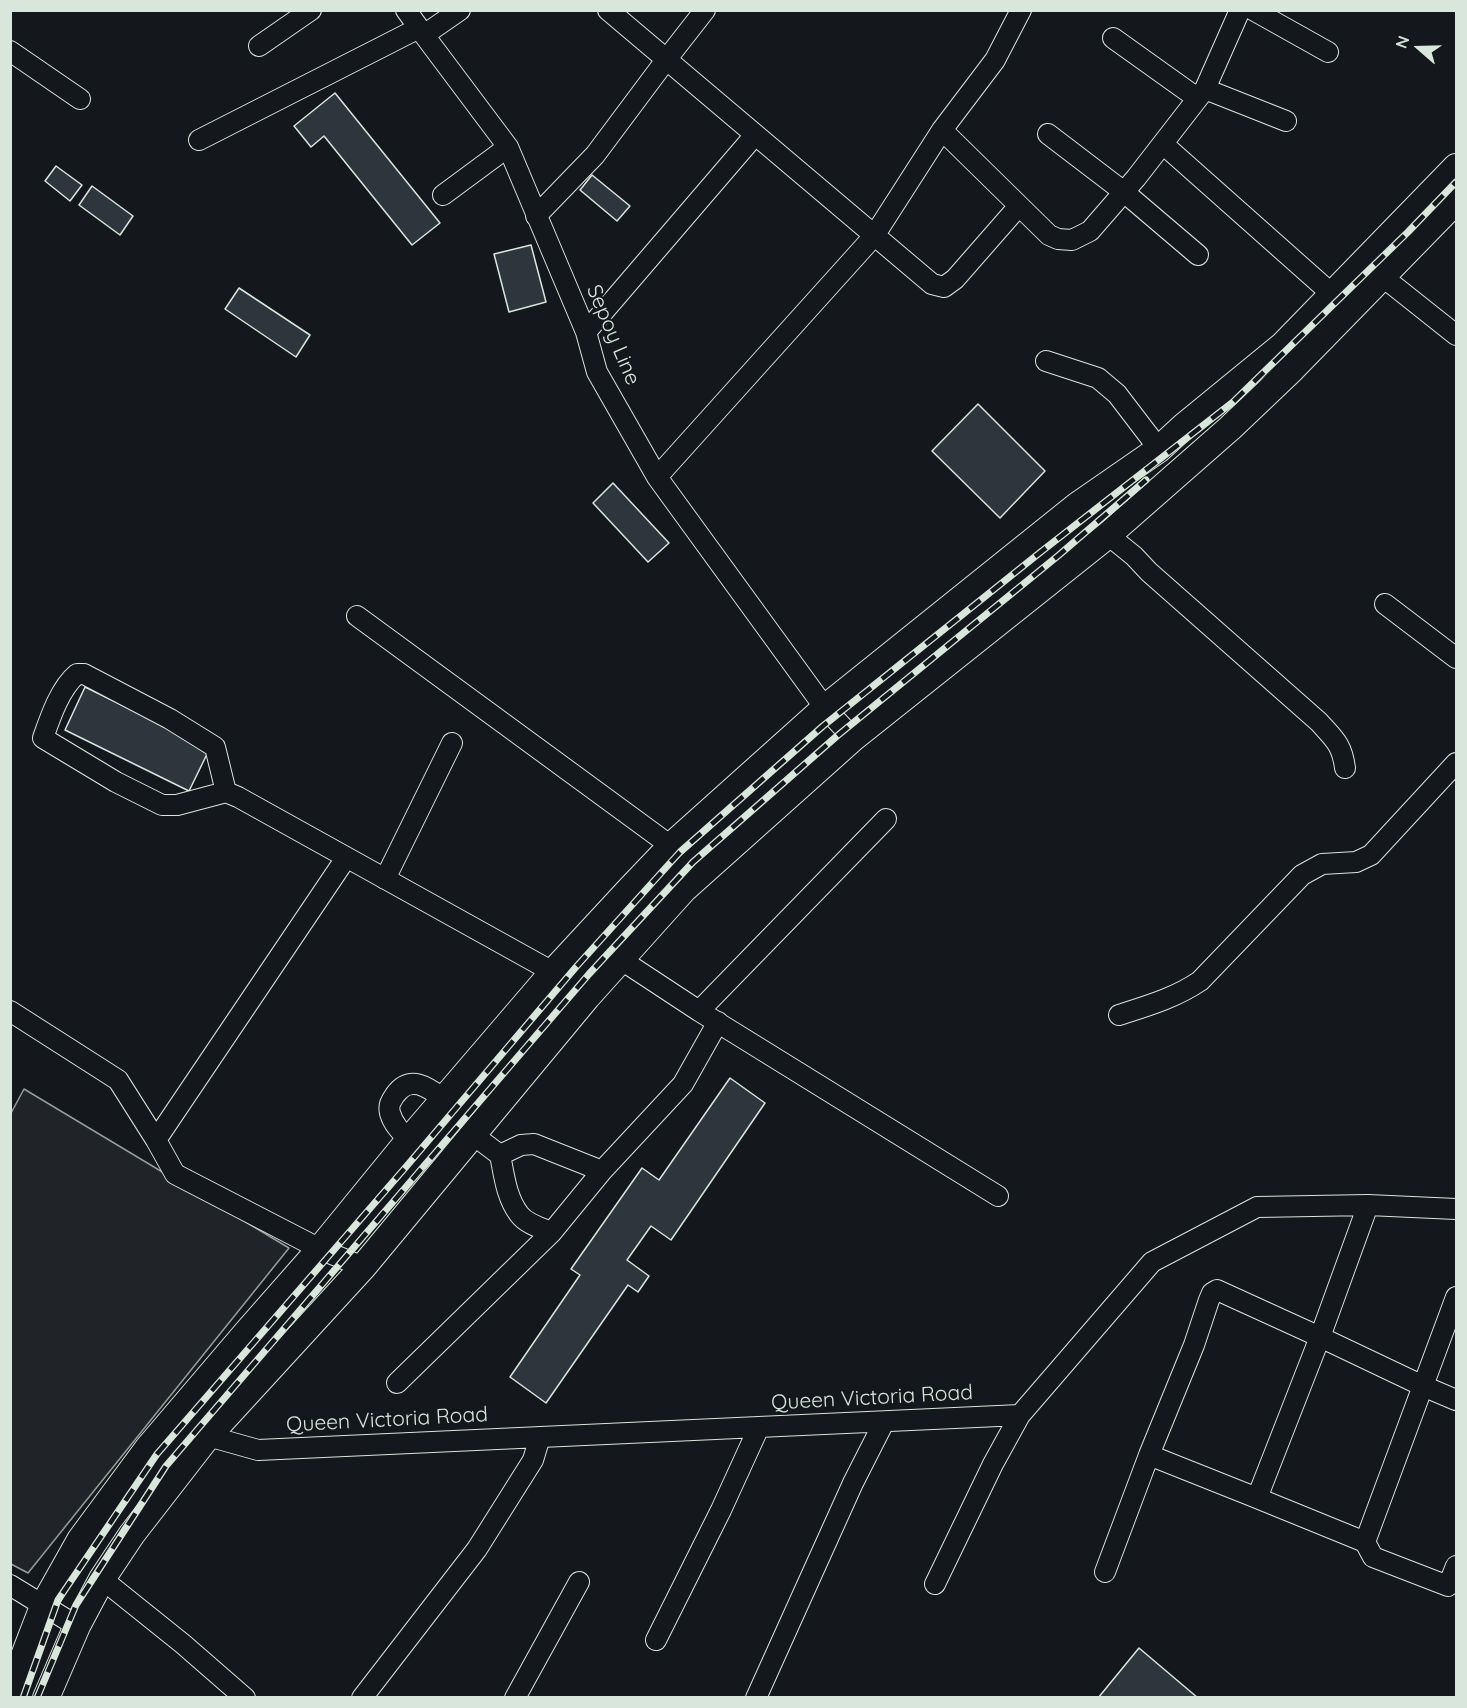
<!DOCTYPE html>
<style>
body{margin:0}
#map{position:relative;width:1467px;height:1708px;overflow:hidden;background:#14181c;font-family:Quicksand,sans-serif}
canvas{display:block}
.frame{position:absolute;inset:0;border:12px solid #d8e6dc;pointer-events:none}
.north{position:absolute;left:1389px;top:18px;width:60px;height:60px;-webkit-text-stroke:4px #14181c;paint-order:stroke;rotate:290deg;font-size:16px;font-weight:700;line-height:24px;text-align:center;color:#d8e6dc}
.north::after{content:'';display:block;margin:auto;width:21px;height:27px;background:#d8e6dc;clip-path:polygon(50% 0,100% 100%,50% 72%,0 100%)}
</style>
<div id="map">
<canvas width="1467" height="1708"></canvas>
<div class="frame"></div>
<div class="north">N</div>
</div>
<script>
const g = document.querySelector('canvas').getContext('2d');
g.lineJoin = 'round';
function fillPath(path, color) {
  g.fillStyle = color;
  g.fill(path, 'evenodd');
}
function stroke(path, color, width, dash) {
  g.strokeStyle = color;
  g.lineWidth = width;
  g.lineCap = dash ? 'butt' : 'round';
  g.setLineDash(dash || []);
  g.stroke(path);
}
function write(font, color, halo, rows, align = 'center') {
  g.font = font + ' Quicksand,sans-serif';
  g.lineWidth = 4.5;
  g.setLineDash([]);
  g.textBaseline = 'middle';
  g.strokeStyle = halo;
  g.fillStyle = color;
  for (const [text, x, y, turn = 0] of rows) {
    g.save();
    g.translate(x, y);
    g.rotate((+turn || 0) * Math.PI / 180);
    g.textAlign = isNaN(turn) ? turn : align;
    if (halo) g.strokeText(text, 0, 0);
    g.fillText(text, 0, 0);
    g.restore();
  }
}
const green = new Path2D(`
 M24 1089 289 1248 28 1573 11 1564 10 1115Z`);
const building = new Path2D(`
 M335 93 440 223 412 245 324 136 311 147 294 126Z
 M56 166 82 185 70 201 45 181Z
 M592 175 630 206 617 221 580 190Z
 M92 186 133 216 120 235 79 205Z
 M531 245 546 302 509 312 494 254Z
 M239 288 310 335 296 357 225 309Z
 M978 404 1045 471 1000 518 932 451Z
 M613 483 669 543 648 562 593 503Z
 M85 687 210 748 189 791 65 730Z
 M730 1078 765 1103 671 1240 651 1226 627 1260 649 1276 638 1292 628 1285 546 1403 510 1377 580 1275 571 1269 642 1168 659 1180Z
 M1139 1648 1198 1698H1098Z`);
const minor = new Path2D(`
 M406 10 424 35
 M460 10 424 35 508 147 586 332 597 372 657 477 825 708 853 738
 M608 10 932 284 944 287 955 279 1018 207
 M1253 10 1328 52
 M1113 38 1197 98
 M259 46 311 10
 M10 51 80 99
 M1205 89 1286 121
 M942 130 1049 235 1058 239 1072 240 1090 231 1136 178 1205 89 1240 10
 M1048 134 1124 192 1198 255
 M199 140 419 28
 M1163 144 1333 295
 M443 195 508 147
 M536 216 595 155 666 60 705 10
 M1372 267 1383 277 1456 335
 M586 332 755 135
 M1046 361 1098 378 1117 394 1159 449
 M657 477 874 236 942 130 995 60 1021 10
 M1108 535 1134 556 1149 572 1319 722C1334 739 1342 744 1345 768
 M1385 604 1456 658
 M357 616 671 846
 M226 792 215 747 170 719 84 674H77C60 688 50 718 43 738L116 782 162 805H177L226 792 238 797 553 972
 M385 879 452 743
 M620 959 699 1011 998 1196
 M10 1011 118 1080 156 1140 175 1174 320 1249 363 1267
 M699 1011 886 819
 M1119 1015C1147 1006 1175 998 1200 981L1302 875 1322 864 1356 862 1371 855 1456 763
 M472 1134 500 1155 521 1145 534 1144 602 1171 683 1084 718 1022
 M156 1140 346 858
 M409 1140C401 1132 393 1124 390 1113 388 1105 391 1101 395 1095 410 1074 428 1087 444 1099
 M1368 1205 1320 1337 1257 1498 1149 1455 1194 1345 1209 1300 1212 1293 1217 1290 1320 1337 1423 1386 1456 1400
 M552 1232 602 1171
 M397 1383 552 1232C541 1228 526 1224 519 1214 506 1197 504 1174 500 1155
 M208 1436 258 1450 1020 1415 1152 1262 1257 1207 1368 1205 1456 1209
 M1257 1498 1365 1542 1456 1297
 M1365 1542 1373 1557 1448 1586 1456 1566
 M1105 1572 1149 1455
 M102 1579 183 1644 245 1698
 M935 1584 993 1464 1020 1415
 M10 1585 77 1626
 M656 1640 721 1510 759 1427
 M362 1698 477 1549 533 1460 540 1437
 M515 1698 579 1582
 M756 1698 853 1483 884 1422`);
const major = new Path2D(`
 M10 1692 44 1604 80 1540 148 1448 247 1332 320 1249 409 1140 553 972 628 891 671 846 825 708 1078 505 1159 449 1184 426 1283 345 1456 167
 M46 1698 77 1626 102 1579 132 1534 208 1436 363 1267 587 997 684 889 853 738 1108 535 1230 428 1292 369 1456 201`);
const rail = new Path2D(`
 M23 1698 58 1600 157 1454 405 1168 576 967 680 852 823 726 1042 551 1233 402 1408 232 1456 182
 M37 1698 76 1605 166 1466 589 974 693 862 837 736 1059 555 1146 480`);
const streetNames = [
 ["Sepoy Line",613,335,67],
 ["Queen Victoria Road",872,1398,-3],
 ["Queen Victoria Road",387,1420,-3]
];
fillPath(green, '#202428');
stroke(green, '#939e99', 1.5);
fillPath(building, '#2c363c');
stroke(building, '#d8e6dc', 1.5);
stroke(minor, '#d8e6dc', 22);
stroke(major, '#d8e6dc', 28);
stroke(minor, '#14181c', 20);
stroke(major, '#14181c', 26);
stroke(rail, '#d8e6dc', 7);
stroke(rail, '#14181c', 4.5, [14]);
write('21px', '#d8e6dc', '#14181c', streetNames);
</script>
